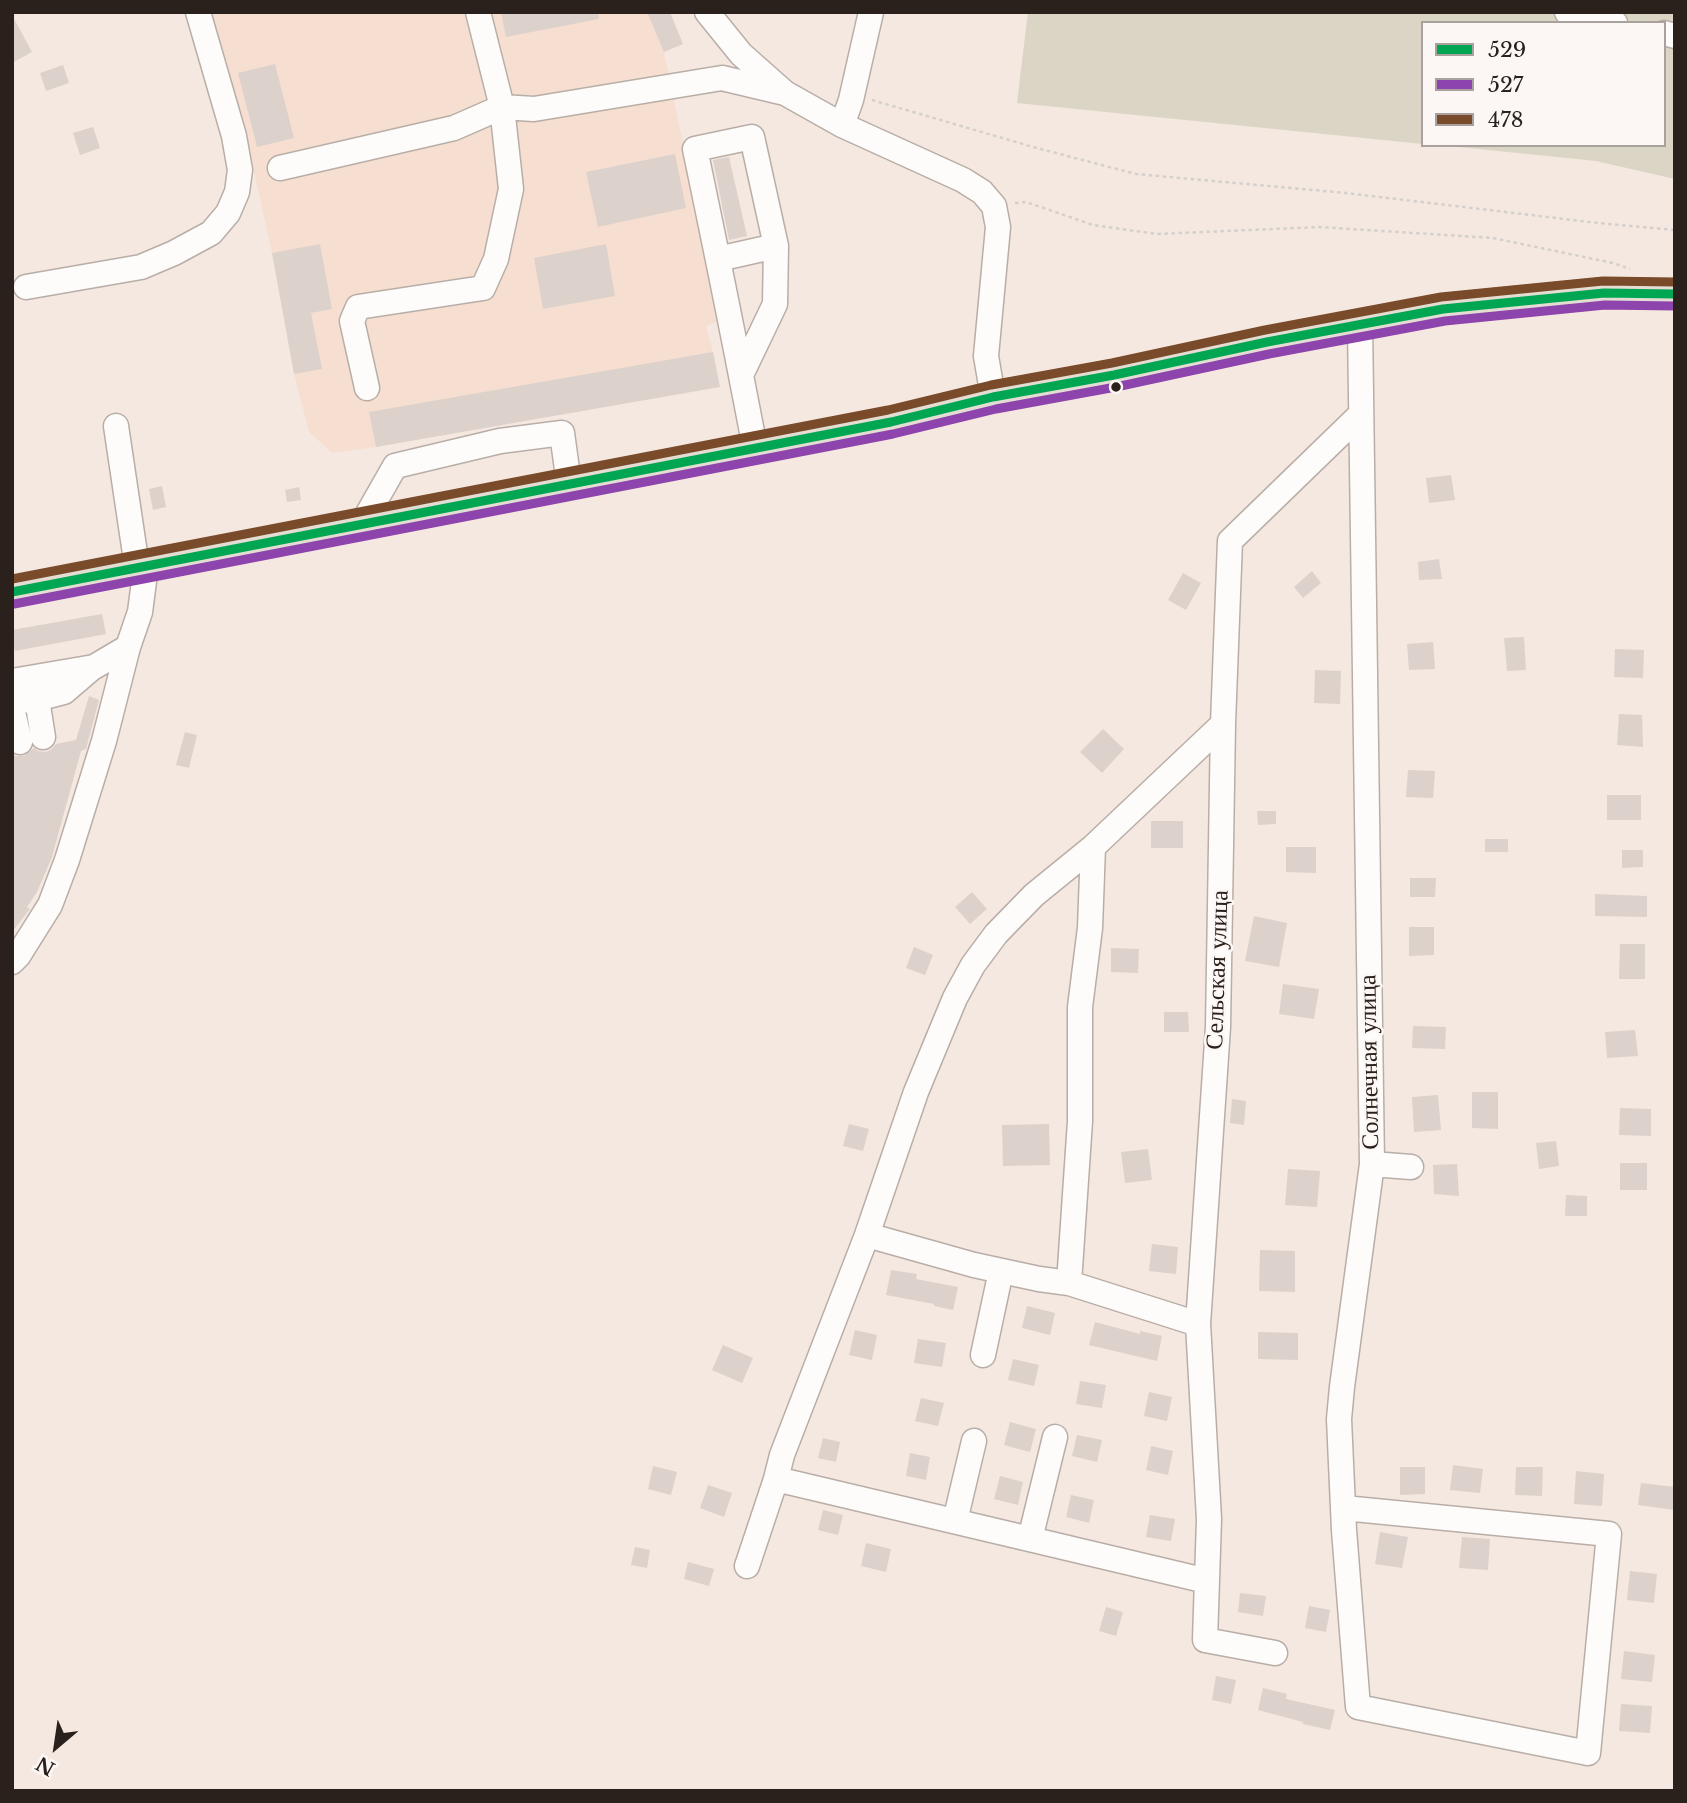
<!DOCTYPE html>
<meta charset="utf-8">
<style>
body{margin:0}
#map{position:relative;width:1687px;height:1803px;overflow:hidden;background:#f5e8e0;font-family:"Libre Baskerville",serif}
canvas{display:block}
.frame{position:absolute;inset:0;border:14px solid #2a211c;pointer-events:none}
.legend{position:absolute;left:1421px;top:21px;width:245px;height:126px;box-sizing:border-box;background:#fcf7f4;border:2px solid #a8a19e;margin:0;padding:9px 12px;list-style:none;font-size:21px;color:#2a211c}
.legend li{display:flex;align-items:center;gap:14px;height:35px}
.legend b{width:35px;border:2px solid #a8a19e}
.north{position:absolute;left:21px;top:1712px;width:70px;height:70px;-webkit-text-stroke:5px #fcf7f4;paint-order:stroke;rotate:209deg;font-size:19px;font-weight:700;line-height:28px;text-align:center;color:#2a211c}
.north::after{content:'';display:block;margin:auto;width:24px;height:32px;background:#2a211c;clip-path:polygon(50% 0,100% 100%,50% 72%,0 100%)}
</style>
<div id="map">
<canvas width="1687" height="1803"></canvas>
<div class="frame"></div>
<ul class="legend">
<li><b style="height:9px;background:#00a651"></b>529</li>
<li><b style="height:9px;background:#8e44ad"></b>527</li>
<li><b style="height:9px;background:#7a4b2a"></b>478</li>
</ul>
<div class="north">N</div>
</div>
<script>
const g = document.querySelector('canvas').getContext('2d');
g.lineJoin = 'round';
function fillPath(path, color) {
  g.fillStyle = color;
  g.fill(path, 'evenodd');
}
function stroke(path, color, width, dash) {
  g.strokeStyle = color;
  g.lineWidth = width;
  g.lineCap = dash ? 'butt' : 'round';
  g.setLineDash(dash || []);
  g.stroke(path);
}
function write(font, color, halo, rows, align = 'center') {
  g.font = font + ' "Libre Baskerville",serif';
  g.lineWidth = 5;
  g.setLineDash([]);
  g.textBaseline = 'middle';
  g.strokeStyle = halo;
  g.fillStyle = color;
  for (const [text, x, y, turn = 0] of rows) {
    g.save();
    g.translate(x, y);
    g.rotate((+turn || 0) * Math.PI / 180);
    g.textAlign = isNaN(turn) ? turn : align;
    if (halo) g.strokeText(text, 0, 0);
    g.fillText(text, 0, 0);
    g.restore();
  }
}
const built = new Path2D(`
 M212 12H670L664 52 720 321 706 326 713 352 376 447 332 453 309 432 294 374 272 253 253 167Z`);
const green = new Path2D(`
 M1028 12H1675V179L1596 161 1439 145H1664V23H1423V144L1017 103Z`);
const building = new Path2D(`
 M501 12H598L599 19 506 37Z
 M647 12H670L683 44 664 52Z
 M12 15 32 52 12 63Z
 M275 64 294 138 257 147 238 73Z
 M63 65 69 83 46 91 40 73Z
 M93 127 100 148 80 155 73 133Z
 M675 154 686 208 598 227 586 172Z
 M729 157 747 236 729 240 713 160Z
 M320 244 332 309 311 313 322 369 294 374 272 253Z
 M606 244 615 296 543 309 534 258Z
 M713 352 720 387 376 447 369 412Z
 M1451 475 1455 500 1429 503 1426 478Z
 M162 486 166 507 153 510 149 489Z
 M299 487 301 500 287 502 285 490Z
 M1439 559 1442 579 1419 580 1418 562Z
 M1312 571 1321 583 1303 598 1294 587Z
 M1183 573 1201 583 1186 610 1168 600Z
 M102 614 106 634 15 651 12 640V630Z
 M1524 637 1526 670 1507 671 1504 638Z
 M1433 642 1435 669 1409 670 1407 644Z
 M1615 649 1644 650 1643 678 1614 677Z
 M1315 670 1341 671 1340 704 1314 703Z
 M89 696 99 700 86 749 81 751 52 857 37 892 27 907 30 909 12 932V754L16 756H24L34 748 38 751 46 752 52 749 56 744 76 740Z
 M1619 714 1642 715 1643 747 1617 745Z
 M1103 729 1124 749 1102 773 1080 752Z
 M185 732 197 735 189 768 176 765Z
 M1408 770 1435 771 1433 798 1406 797Z
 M1607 795H1641V820H1607Z
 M1257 811H1276V824L1258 825Z
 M1151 821H1183V848H1151Z
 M1485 839H1508V852H1485Z
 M1286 847H1316V873L1286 872Z
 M1622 850H1643V867L1622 868Z
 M1410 878H1436L1435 897H1410Z
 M972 892 987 909 970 924 955 907Z
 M1595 894 1647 896V917L1595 916Z
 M1254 916 1287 923 1279 967 1245 961Z
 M1409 927H1434V955L1409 956Z
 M1620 944H1645V979H1619Z
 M914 947 933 955 925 975 906 968Z
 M1111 948 1139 949 1138 973 1111 972Z
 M1283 984 1319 989 1314 1019 1279 1014Z
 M1164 1012H1188L1189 1032H1164Z
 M1413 1026 1446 1027 1445 1049 1412 1048Z
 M1635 1030 1638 1056 1607 1058 1605 1032Z
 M1472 1092H1498V1129L1472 1128Z
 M1438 1095 1441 1130 1414 1132 1412 1097Z
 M1232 1099 1246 1101 1244 1125 1230 1123Z
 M1620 1108 1651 1109V1136L1619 1135Z
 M849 1124 869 1129 863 1151 843 1146Z
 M1049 1124 1050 1165 1003 1166 1002 1125Z
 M1556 1141 1559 1166 1539 1169 1536 1143Z
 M1148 1149 1152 1180 1125 1183 1121 1152Z
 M1620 1163H1647V1190H1620Z
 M1457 1164 1459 1196 1434 1194 1433 1165Z
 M1288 1169 1320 1171 1317 1207 1285 1205Z
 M1566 1195 1587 1196V1216H1565Z
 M1152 1244 1178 1247 1176 1274 1149 1271Z
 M1260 1250 1295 1251V1292L1259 1291Z
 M891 1270 917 1274 916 1279 958 1287 953 1310 934 1306V1304L886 1295Z
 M1027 1306 1055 1313 1050 1335 1022 1328Z
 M1095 1322 1140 1334V1331L1162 1336 1157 1361 1089 1345Z
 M855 1330 877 1335 872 1360 849 1355Z
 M1258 1332 1298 1333V1360L1258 1359Z
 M918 1339 946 1343 942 1367 914 1363Z
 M723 1345 753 1358 742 1383 712 1370Z
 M1013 1359 1039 1365 1034 1386 1008 1380Z
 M1080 1381 1106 1385 1102 1408 1076 1404Z
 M1149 1392 1172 1397 1167 1421 1144 1416Z
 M921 1398 944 1403 938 1426 915 1421Z
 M1010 1422 1036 1429 1030 1452 1004 1445Z
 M1077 1435 1102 1440 1097 1462 1072 1456Z
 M823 1438 840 1442 836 1462 818 1458Z
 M1151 1446 1173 1451 1168 1475 1146 1470Z
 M910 1453 930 1457 926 1480 906 1476Z
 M1453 1465 1483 1469 1480 1493 1450 1490Z
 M653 1466 677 1472 671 1495 648 1489Z
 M1400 1467H1425V1494L1400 1495Z
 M1516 1467H1543L1542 1496 1515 1495Z
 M1576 1471 1604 1474 1602 1506 1574 1504Z
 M1000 1476 1023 1482 1018 1505 994 1499Z
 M1641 1483 1675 1487 1674 1510 1638 1505Z
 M708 1485 732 1493 724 1517 700 1508Z
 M1071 1495 1094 1500 1089 1523 1066 1517Z
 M823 1510 843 1515 838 1535 818 1530Z
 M1150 1515 1175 1519 1171 1541 1146 1537Z
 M1380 1532 1408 1537 1402 1568 1375 1564Z
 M1462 1537 1490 1539 1488 1570 1459 1568Z
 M866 1543 891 1549 886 1572 861 1566Z
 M635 1547 650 1550 647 1568 631 1565Z
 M688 1562 714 1569 709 1586 684 1579Z
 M1630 1571 1657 1574 1654 1603 1627 1600Z
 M1240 1593 1266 1596 1263 1616 1238 1612Z
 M1309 1606 1330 1610 1326 1632 1305 1628Z
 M1106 1607 1123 1612 1116 1636 1099 1631Z
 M1624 1651 1655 1655 1652 1682 1621 1679Z
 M1216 1676 1236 1680 1231 1704 1212 1700Z
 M1263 1688 1287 1694 1286 1699 1335 1710 1330 1730 1303 1724V1722L1258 1710Z
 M1621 1704 1652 1706 1650 1733 1619 1731Z`);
const path = new Path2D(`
 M872 100 1033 147 1136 174 1346 193 1598 223 1675 230
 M1015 203 1026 202 1093 225 1157 234 1319 227 1493 238 1613 263 1630 269`);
const minor = new Path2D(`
 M707 12 741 54 785 93 842 125 963 180 982 192 994 206 998 227 986 356 993 397
 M1567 12 1615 23
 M1664 33 1675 36
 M842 125 851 100 871 12
 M280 168 454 128 502 107 534 109 722 78 781 92
 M718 259 776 246
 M26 287 141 267 174 253 211 233 228 213 237 192 240 170 234 136 198 12
 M741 375 775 304 776 246 752 137 695 149C716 249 736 348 755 448
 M367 388 352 321 358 307 483 288 496 259 511 189 502 107 478 12
 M116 426 137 567
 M362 524 395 466 500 441 562 433 569 484
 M12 681 94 667 128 647 140 612 146 566
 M37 699 43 737
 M12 702 37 699 64 692 92 668
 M12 708 20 742
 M12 962 18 956 50 905 67 860 104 741 128 647
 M1372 1164 1411 1167
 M867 1235 974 1265 1039 1279 1069 1283 1198 1324
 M1069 1283 1080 1121V1007L1090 928 1093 847
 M983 1355 1001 1271
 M1344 1508 1609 1534 1588 1753 1358 1707 1344 1530 1339 1419 1342 1387 1372 1164 1360 325
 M955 1521 974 1441
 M1030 1539 1055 1437
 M747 1566 776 1479
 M1207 1581 776 1479 782 1455 867 1235 916 1092 955 998 973 965 996 934 1034 895 1093 847 1223 724
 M1275 1653 1205 1640 1209 1519 1198 1324 1218 1027 1223 724 1230 541 1361 414`);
const major = new Path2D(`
 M12 592 891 422 993 397 1114 375 1267 342 1443 309 1604 293 1675 294`);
const bus1 = new Path2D(`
 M12 592 891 422 993 397 1114 375 1267 342 1443 309 1604 293 1675 294`);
const bus2 = new Path2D(`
 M14 604 893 434 996 409 1116 387 1269 354 1445 321 1605 305 1675 306`);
const bus3 = new Path2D(`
 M12 579 888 410 991 385 1112 363 1265 330 1441 297 1603 281 1675 282`);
const markers = [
 [1116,387,6,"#2a211c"]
];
const streetNames = [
 ["Сельская улица",1218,970,-88],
 ["Солнечная улица",1370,1062,-91]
];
fillPath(built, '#f6dfd1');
fillPath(green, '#dad5c4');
fillPath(building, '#ddd1cc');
stroke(minor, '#b8aea7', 27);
stroke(major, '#a49482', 32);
stroke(path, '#d4d0cd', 2.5, [3.5, 3.5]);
stroke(minor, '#fefcfa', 24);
stroke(major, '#e4ddd3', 30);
stroke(bus1, '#00a651', 9);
stroke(bus2, '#8e44ad', 9);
stroke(bus3, '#7a4b2a', 9);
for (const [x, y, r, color] of markers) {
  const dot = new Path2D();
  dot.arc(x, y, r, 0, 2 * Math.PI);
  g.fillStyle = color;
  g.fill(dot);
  stroke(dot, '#fcf7f4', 2.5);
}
write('24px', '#2a211c', '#fcf7f4', streetNames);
</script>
